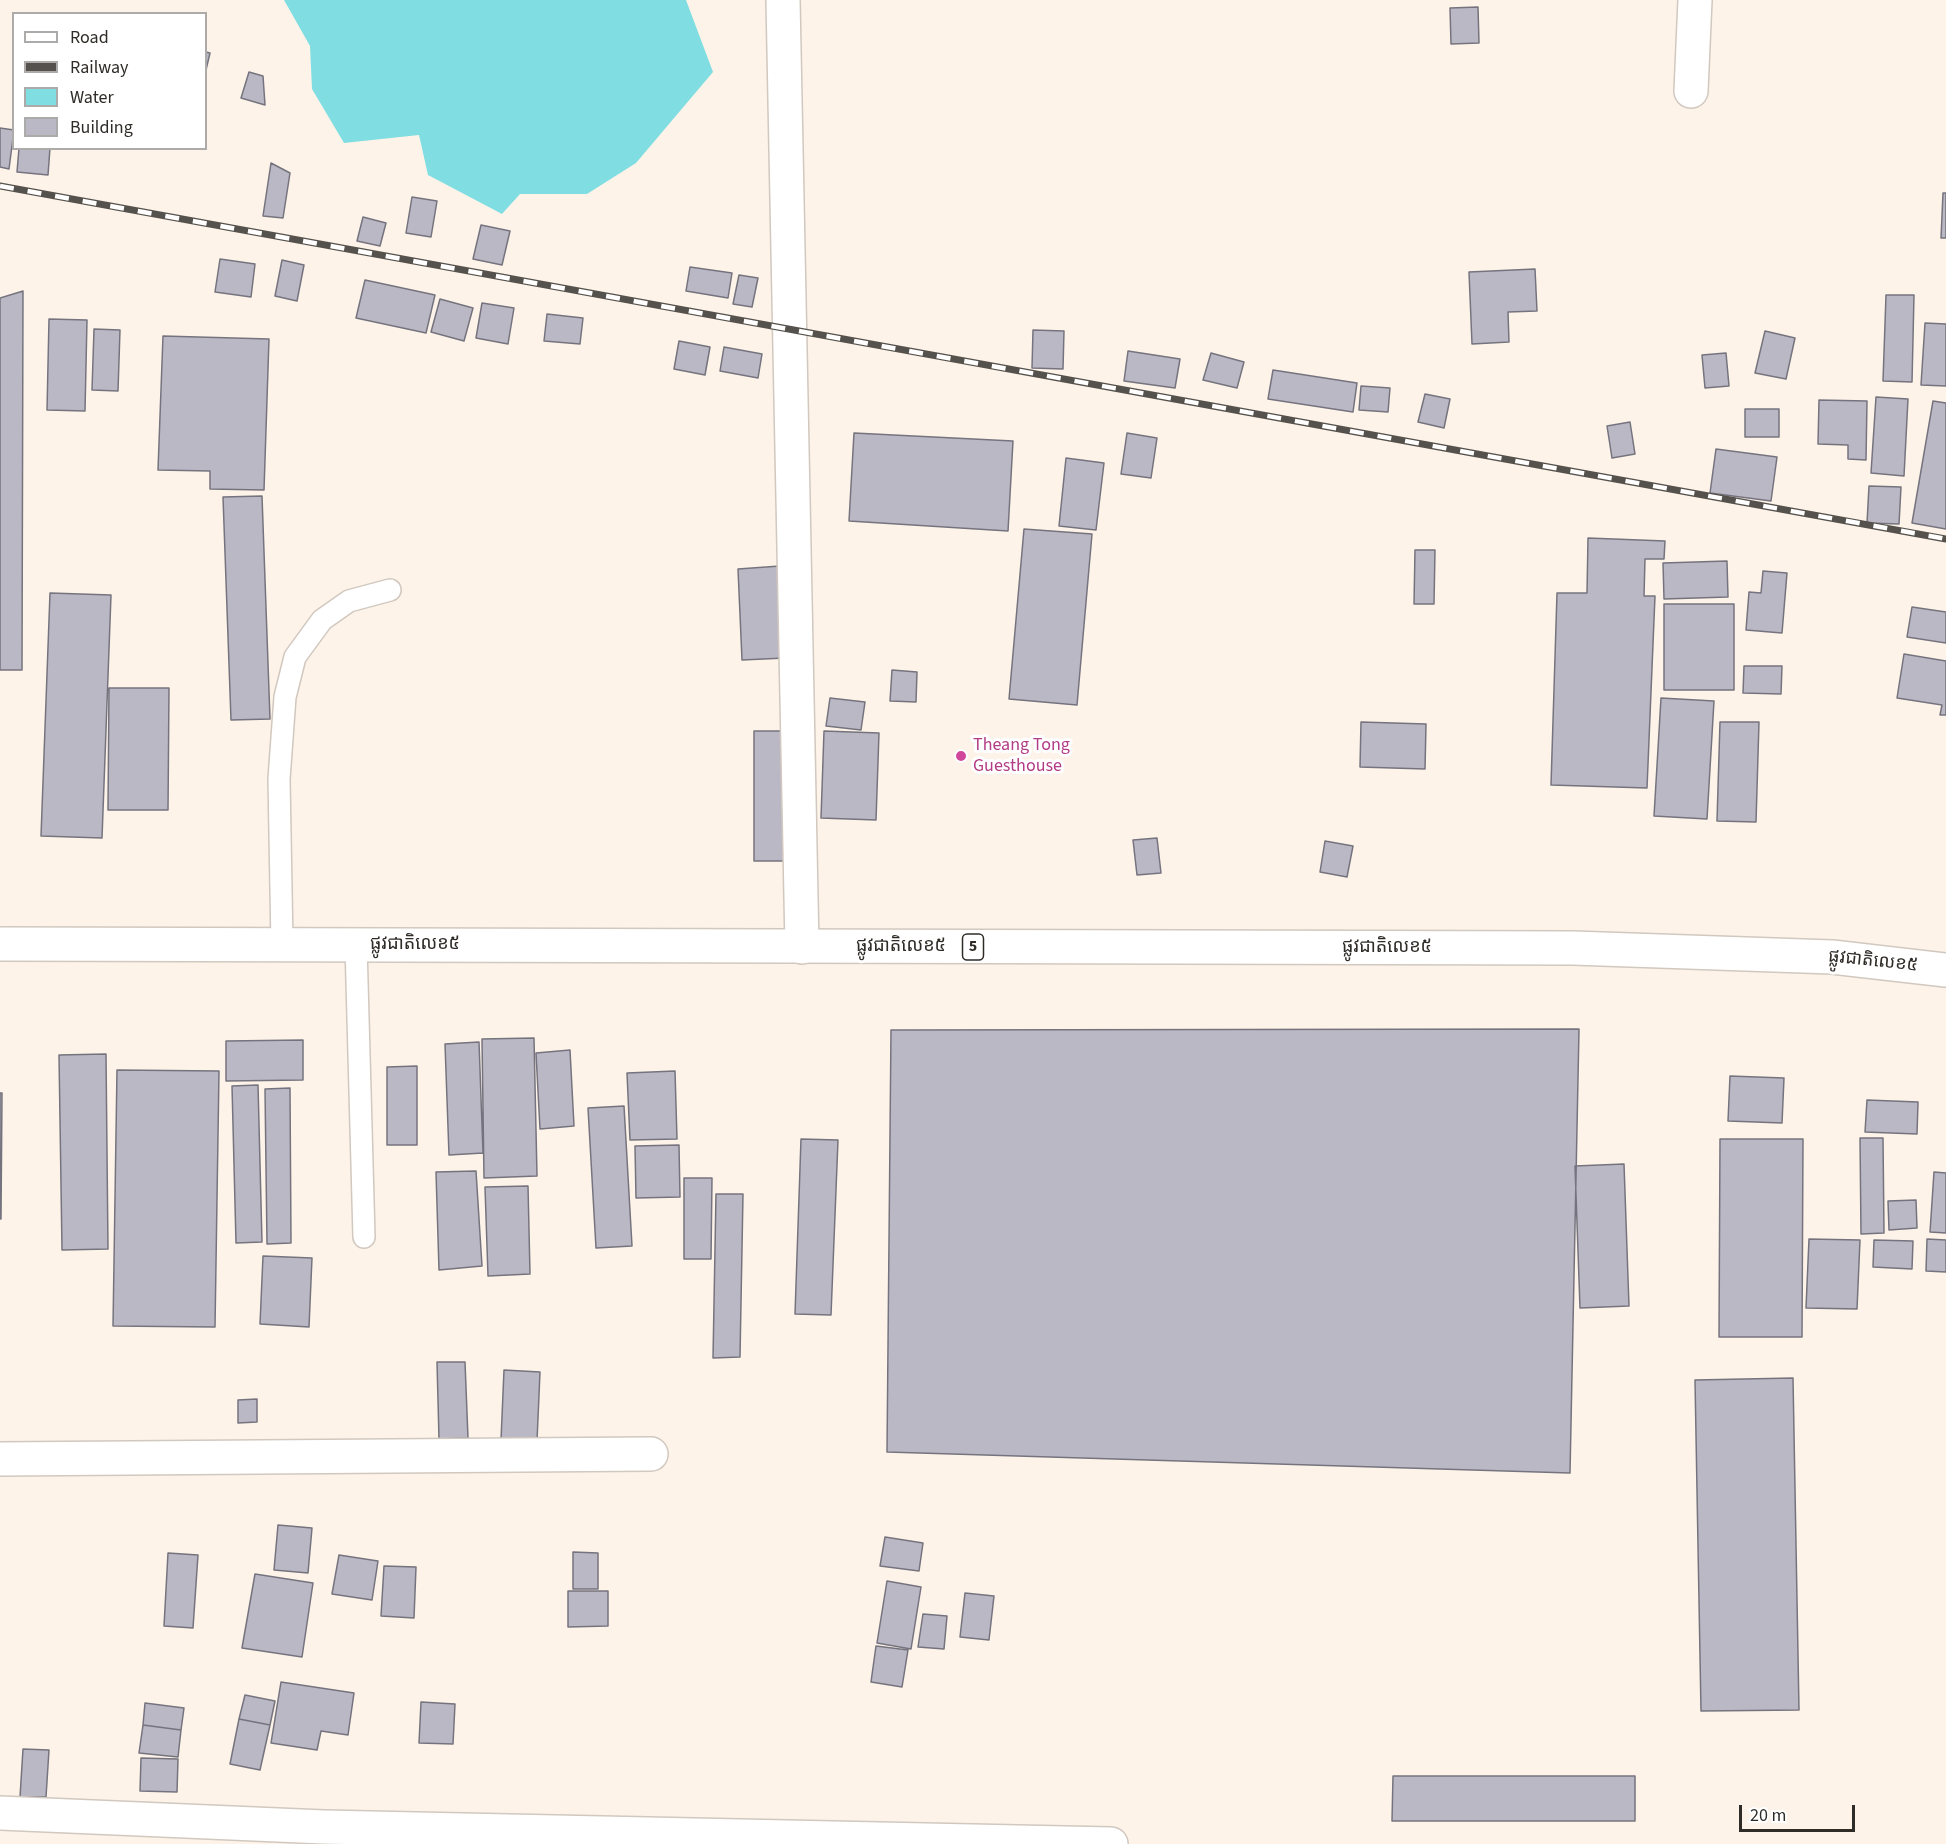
<!DOCTYPE html>
<meta charset="utf-8">
<style>
body{margin:0}
#map{position:relative;width:1946px;height:1844px;overflow:hidden;background:#fdf3e9;font-family:"Source Sans 3",sans-serif}
canvas{display:block}
.legend{position:absolute;left:12px;top:12px;width:195px;height:138px;box-sizing:border-box;background:#fff;border:2px solid #acaba9;margin:0;padding:8px 10px;list-style:none;font-size:18px;color:#2f2c28}
.legend li{display:flex;align-items:center;gap:12px;height:30px}
.legend b{width:30px;border:2px solid #acaba9}
.scale{position:absolute;left:1739px;top:1805px;width:116px;height:27px;box-sizing:border-box;border:3px solid #2f2c28;border-top:0;padding-left:8px;font-size:18px;line-height:21px;white-space:nowrap;color:#2f2c28;-webkit-text-stroke:4px #fff;paint-order:stroke}
</style>
<div id="map">
<canvas width="1946" height="1844"></canvas>
<ul class="legend">
<li><b style="height:8px;background:#fff"></b>Road</li>
<li><b style="height:8px;background:#55514c"></b>Railway</li>
<li><b style="height:16px;background:#80dee2"></b>Water</li>
<li><b style="height:16px;background:#bab8c4"></b>Building</li>
</ul>
<div class="scale">20 m</div>
</div>
<script>
const g = document.querySelector('canvas').getContext('2d');
g.lineJoin = 'round';
function fillPath(path, color) {
  g.fillStyle = color;
  g.fill(path, 'evenodd');
}
function stroke(path, color, width, dash) {
  g.strokeStyle = color;
  g.lineWidth = width;
  g.lineCap = dash ? 'butt' : 'round';
  g.setLineDash(dash || []);
  g.stroke(path);
}
function write(font, color, halo, rows, align = 'center') {
  g.font = font + ' "Source Sans 3","Noto Sans Khmer",sans-serif';
  g.lineWidth = 6;
  g.setLineDash([]);
  g.textBaseline = 'middle';
  g.strokeStyle = halo;
  g.fillStyle = color;
  for (const [text, x, y, turn = 0] of rows) {
    g.save();
    g.translate(x, y);
    g.rotate((+turn || 0) * Math.PI / 180);
    g.textAlign = isNaN(turn) ? turn : align;
    if (halo) g.strokeText(text, 0, 0);
    g.fillText(text, 0, 0);
    g.restore();
  }
}
const water = new Path2D(`
 M284 0H686L713 72 636 163 587 194H520L502 214 428 175 419 135 344 143 312 89 310 46Z`);
const building = new Path2D(`
 M1478 7 1479 43 1451 44 1450 8Z
 M206 52 210 53 206 70Z
 M249 72 263 76 265 105 241 98Z
 M0 128 14 130 9 169 0 167Z
 M19 148H50L48 175 17 172Z
 M271 163 290 173 283 218 263 216Z
 M1943 193H1946V238H1941Z
 M412 197 437 201 431 237 406 233Z
 M363 217 386 223 380 246 357 241Z
 M481 225 510 231 502 265 473 259Z
 M220 259 255 264 251 297 215 292Z
 M282 260 304 265 297 301 275 296Z
 M690 267 732 273 728 298 686 291Z
 M1535 269 1537 311 1508 312 1509 342 1472 344 1469 272Z
 M739 275 758 278 752 307 733 304Z
 M365 280 435 295 426 333 356 318Z
 M23 291 22 670H0V298Z
 M1886 295H1914L1912 382 1883 381Z
 M440 299 473 308 464 341 431 332Z
 M482 303 514 308 508 344 476 338Z
 M547 314 583 318 580 344 544 341Z
 M49 319 87 320 85 411 47 410Z
 M1925 323 1946 324V386L1921 385Z
 M94 329 120 330 118 391 92 390Z
 M1033 330 1064 331 1063 369 1032 368Z
 M1765 331 1795 338 1786 379 1755 373Z
 M163 336 269 339 264 490 210 489V471L158 470Z
 M679 341 710 347 705 375 674 369Z
 M724 347 762 354 758 378 720 371Z
 M1128 351 1180 359 1175 388 1124 381Z
 M1211 353 1244 362 1237 388 1203 380Z
 M1726 353 1729 386 1705 388 1702 355Z
 M1273 370 1357 383 1353 412 1268 399Z
 M1361 386 1390 388 1388 412 1359 410Z
 M1425 394 1450 399 1444 428 1418 422Z
 M1876 397 1908 399 1904 476 1871 473Z
 M1819 400 1867 401 1866 460 1848 459V445L1818 444Z
 M1933 401 1946 403V529L1912 523Z
 M1745 409H1779V437H1745Z
 M1630 422 1635 454 1612 458 1607 426Z
 M854 433 1013 441 1008 531 849 521Z
 M1127 433 1157 438 1151 478 1121 474Z
 M1716 449 1777 457 1771 501 1710 493Z
 M1066 458 1104 463 1096 530 1059 526Z
 M1869 486 1901 487 1899 524 1867 523Z
 M262 496 270 719 231 720 223 497Z
 M1024 529 1092 534 1077 705 1009 699Z
 M1588 538 1665 541 1664 559H1645L1644 596H1655L1647 788 1551 785 1557 593H1587Z
 M1415 550H1435L1434 604H1414Z
 M1727 561 1728 597 1664 599 1663 563Z
 M780 566 785 658 742 660 738 569Z
 M1763 571 1787 573 1782 633 1746 630 1749 592 1761 593Z
 M50 593 111 595 102 838 41 836Z
 M1664 604H1734V690H1664Z
 M1912 607 1946 612V643L1907 637Z
 M1904 654 1946 661V715H1940L1942 705 1897 698Z
 M1744 666H1782L1781 694 1743 693Z
 M892 670 917 672 916 702 890 701Z
 M109 688H169L168 810H108Z
 M830 698 865 702 861 730 826 726Z
 M1661 698 1714 701 1707 819 1654 816Z
 M1361 722 1426 724 1425 769 1360 767Z
 M1720 722H1759L1756 822 1717 821Z
 M754 731H785V861H754Z
 M824 731 879 733 876 820 821 818Z
 M1157 838 1161 873 1137 875 1133 840Z
 M1325 841 1353 846 1347 877 1320 872Z
 M1579 1029 1570 1473 887 1452 891 1030Z
 M534 1038 537 1176 484 1178 482 1039Z
 M303 1040V1080L226 1081V1041Z
 M479 1042 483 1153 449 1155 445 1044Z
 M570 1050 574 1126 540 1129 536 1053Z
 M106 1054 108 1249 62 1250 59 1055Z
 M417 1066V1145H387V1067Z
 M117 1070 219 1071 215 1327 113 1326Z
 M675 1071 677 1139 630 1140 627 1073Z
 M1730 1076 1784 1078 1782 1123 1728 1121Z
 M258 1085 262 1242 236 1243 232 1086Z
 M290 1088 291 1243 267 1244 265 1089Z
 M0 1093H2L1 1219H0Z
 M1867 1100 1918 1102 1917 1134 1865 1132Z
 M624 1106 632 1246 596 1248 588 1108Z
 M1860 1138H1883L1884 1233 1861 1234Z
 M801 1139 838 1140 831 1315 795 1314Z
 M1720 1139H1803L1802 1337H1719Z
 M679 1145 680 1197 636 1198 635 1146Z
 M1624 1164 1629 1306 1580 1308 1575 1166Z
 M476 1171 482 1266 439 1270 436 1172Z
 M1934 1172 1946 1173V1233L1930 1232Z
 M684 1178H712L711 1259H684Z
 M528 1186 530 1274 488 1276 485 1187Z
 M716 1194H743L740 1357 713 1358Z
 M1916 1200 1917 1228 1889 1230 1888 1201Z
 M1809 1239 1860 1240 1857 1309 1806 1308Z
 M1927 1239 1946 1240V1272L1926 1271Z
 M1874 1240 1913 1241 1912 1269 1873 1267Z
 M263 1256 312 1258 309 1327 260 1324Z
 M437 1362H465L468 1438 439 1439Z
 M504 1370 540 1372 537 1441 501 1440Z
 M1793 1378 1799 1710 1701 1711 1695 1380Z
 M257 1399V1422L238 1423V1400Z
 M278 1525 312 1528 308 1573 274 1570Z
 M885 1537 923 1543 919 1571 880 1566Z
 M573 1552 598 1553V1589H573Z
 M168 1553 198 1555 193 1628 164 1626Z
 M339 1555 378 1561 372 1600 332 1594Z
 M384 1566 416 1567 414 1618 381 1616Z
 M255 1574 313 1583 302 1657 242 1648Z
 M887 1581 921 1587 911 1649 877 1643Z
 M568 1591H608V1626L568 1627Z
 M965 1593 994 1596 989 1640 960 1637Z
 M923 1614 947 1616 944 1649 918 1647Z
 M876 1646 908 1650 902 1687 871 1682Z
 M281 1682 354 1693 348 1735 321 1731 317 1750 271 1743Z
 M245 1695 275 1701 270 1725 239 1719Z
 M421 1702 455 1704 453 1744 419 1743Z
 M145 1703 184 1708 181 1730 143 1725Z
 M239 1719 270 1725 260 1770 230 1764Z
 M143 1725 181 1730 178 1757 139 1753Z
 M23 1749 49 1750 46 1797H20Z
 M141 1758 178 1759 177 1792 140 1791Z
 M1393 1776H1635V1821H1392Z`);
const lane = new Path2D(`
 M282 945 279 779 285 697 295 657 322 620 349 601 390 590
 M356 945 364 1237`);
const street = new Path2D(`
 M783 0 802 947
 M1691 91 1695 0
 M0 1459 651 1454
 M0 1813 324 1827 1111 1844`);
const highway = new Path2D(`
 M0 944 1573 948 1832 957 1946 970`);
const rail = new Path2D(`
 M0 186 1946 539`);
const markers = [
 [961,756,6,"#d1479c"]
];
const shields = [
 [973,947,21]
];
const shieldNames = [
 ["5",973,947]
];
const hotelNames = [
 ["Theang Tong",973,746],
 ["Guesthouse",973,767]
];
const streetNames = [
 ["ផ្លូវជាតិលេខ៥",415,945],
 ["ផ្លូវជាតិលេខ៥",901,947],
 ["ផ្លូវជាតិលេខ៥",1387,948],
 ["ផ្លូវជាតិលេខ៥",1873,962,6]
];
fillPath(water, '#80dee2');
fillPath(building, '#bab8c4');
stroke(building, '#75747e', 1.5);
stroke(lane, '#d1c8bf', 24);
stroke(street, '#d1c8bf', 36);
stroke(highway, '#d1c8bf', 36);
stroke(lane, '#fff', 21);
stroke(street, '#fff', 33);
stroke(highway, '#fff', 33);
stroke(rail, '#55514c', 7);
stroke(rail, '#fff', 4.5, [14]);
for (const [x, y, r, color] of markers) {
  const dot = new Path2D();
  dot.arc(x, y, r, 0, 2 * Math.PI);
  g.fillStyle = color;
  g.fill(dot);
  stroke(dot, '#fff', 2);
}
for (const [x, y, w] of shields) {
  const box = new Path2D();
  box.roundRect(x - w / 2, y - 13, w, 26, 4.5);
  g.fillStyle = '#fff';
  g.fill(box);
  stroke(box, '#2f2c28', 1.5);
}
write('bold 16px', '#2f2c28', null, shieldNames);
write('18px', '#b23c85', '#fff', hotelNames, 'left');
write('18px', '#2f2c28', '#fff', streetNames);
</script>
